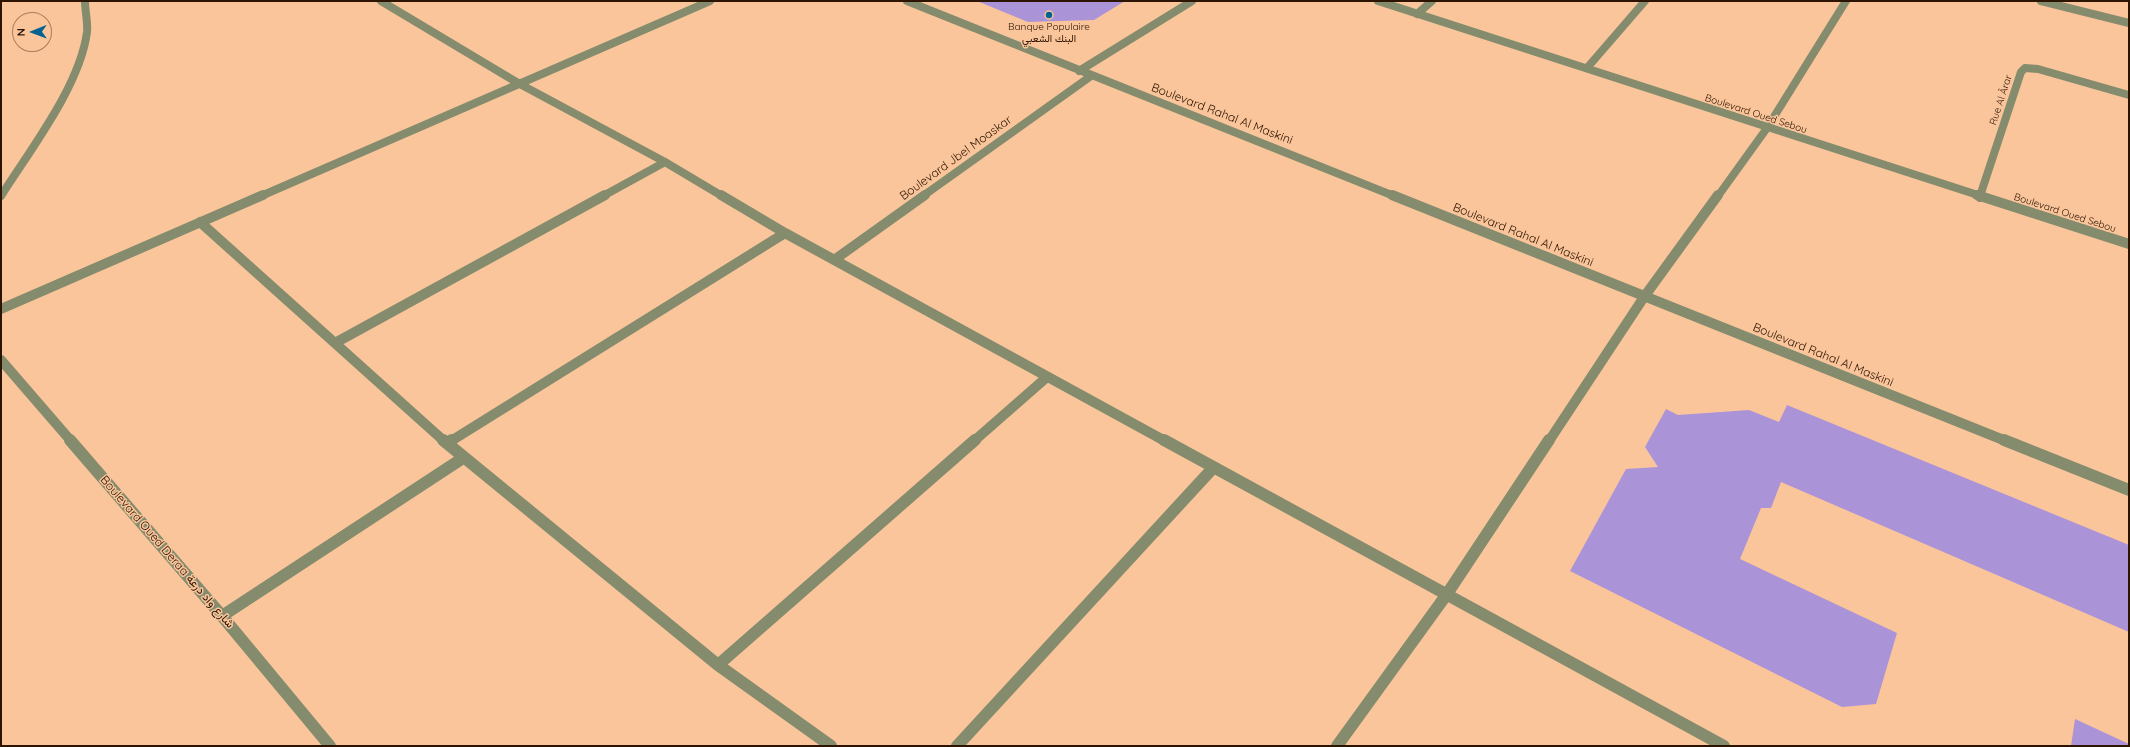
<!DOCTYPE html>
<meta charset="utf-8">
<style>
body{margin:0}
#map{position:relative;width:2130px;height:747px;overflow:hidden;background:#fac59b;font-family:Quicksand,sans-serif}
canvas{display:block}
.frame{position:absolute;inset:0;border:2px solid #2c1401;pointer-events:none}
.north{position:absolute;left:12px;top:12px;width:40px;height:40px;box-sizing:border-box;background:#fac59b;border:1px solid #a87e5d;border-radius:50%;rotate:269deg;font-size:11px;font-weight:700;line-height:16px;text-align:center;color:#2c1401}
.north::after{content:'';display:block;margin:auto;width:14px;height:18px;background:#026292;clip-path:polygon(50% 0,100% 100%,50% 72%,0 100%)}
</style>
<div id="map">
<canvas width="2130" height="747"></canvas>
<div class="frame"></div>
<div class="north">N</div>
</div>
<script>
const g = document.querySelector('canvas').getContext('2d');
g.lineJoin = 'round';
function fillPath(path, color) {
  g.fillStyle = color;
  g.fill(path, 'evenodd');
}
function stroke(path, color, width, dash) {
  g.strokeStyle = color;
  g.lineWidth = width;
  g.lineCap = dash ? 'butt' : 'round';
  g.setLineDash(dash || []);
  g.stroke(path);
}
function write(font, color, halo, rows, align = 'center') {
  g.font = font + ' Quicksand,Vazirmatn,sans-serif';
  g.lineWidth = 3;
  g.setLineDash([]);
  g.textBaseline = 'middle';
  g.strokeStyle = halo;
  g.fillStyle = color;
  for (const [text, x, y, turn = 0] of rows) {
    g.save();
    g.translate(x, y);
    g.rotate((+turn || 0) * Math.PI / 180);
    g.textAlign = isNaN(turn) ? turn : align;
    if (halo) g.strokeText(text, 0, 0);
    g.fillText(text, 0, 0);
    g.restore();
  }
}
const building = new Path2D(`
 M977 1H1125L1094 20 1028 22Z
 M1787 405 2129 545V632L1781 482 1771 508H1761L1740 559 1897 633 1876 704 1842 707 1570 571 1626 469 1658 467 1645 447 1666 409 1678 415 1749 410 1779 422Z
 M2075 719 2129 744V746H2071Z`);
const minorFar2 = new Path2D(`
 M381 1 518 83 665 162 722 196
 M907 1 1394 196
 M1378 1 1981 196
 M2041 1 2129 23
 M1417 14 1432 1
 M1587 68 1645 1
 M1079 71 1192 1
 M1 196C30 150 80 86 87 32 88 22 85 11 85 1
 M261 196 710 1
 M603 196 665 162
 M923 196 1091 76
 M1718 196 1767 128 1846 1
 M1980 196 2021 72 2025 68 2038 69 2129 95`);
const minorFar1 = new Path2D(`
 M721 195 785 233 1165 441
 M1392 195 2006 441
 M1977 195 2129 244
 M1980 197 1981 195
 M200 222 444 441
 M834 260 925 195
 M1 309 263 195
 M335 343 605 195
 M1 360 71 441
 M451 441 785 233
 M974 441 1047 377
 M1549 441 1644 297 1718 195`);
const minor = new Path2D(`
 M70 440 222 616 330 746
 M443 440 718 665 831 746
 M1164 440 1724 746
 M2004 440 2129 490
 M447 443 452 440
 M222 616 463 458
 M718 665 975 440
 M957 746 1213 468
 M1337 746 1447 594 1549 440`);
const markers = [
 [1049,15,4,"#026292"]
];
const farPoinames = [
 ["Banque Populaire",1049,27],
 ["البنك الشعبي",1049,39]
];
const farStreetnames = [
 ["Rue Al Ârar",2001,100,-72],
 ["Boulevard Oued Sebou",1756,114,18],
 ["Boulevard Oued Sebou",2065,213,18]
];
const streetNames = [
 ["Boulevard Rahal Al Maskini",1222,114,21],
 ["Boulevard Jbel Moaskar",956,158,-36],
 ["Boulevard Rahal Al Maskini",1523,235,22],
 ["Boulevard Rahal Al Maskini",1823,355,22],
 ["Boulevard Oued Deraa شارع واد درعة",167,552,49]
];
fillPath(building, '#ab93d7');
stroke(minorFar2, '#848c6d', 8);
stroke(minorFar1, '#848c6d', 10);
stroke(minor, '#848c6d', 12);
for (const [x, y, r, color] of markers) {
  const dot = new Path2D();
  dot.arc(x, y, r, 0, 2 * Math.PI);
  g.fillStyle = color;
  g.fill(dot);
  stroke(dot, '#fac59b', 1.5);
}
write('10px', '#2c1401', '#fac59b', farPoinames);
write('10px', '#2c1401', '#fac59b', farStreetnames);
write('12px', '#2c1401', '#fac59b', streetNames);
</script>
